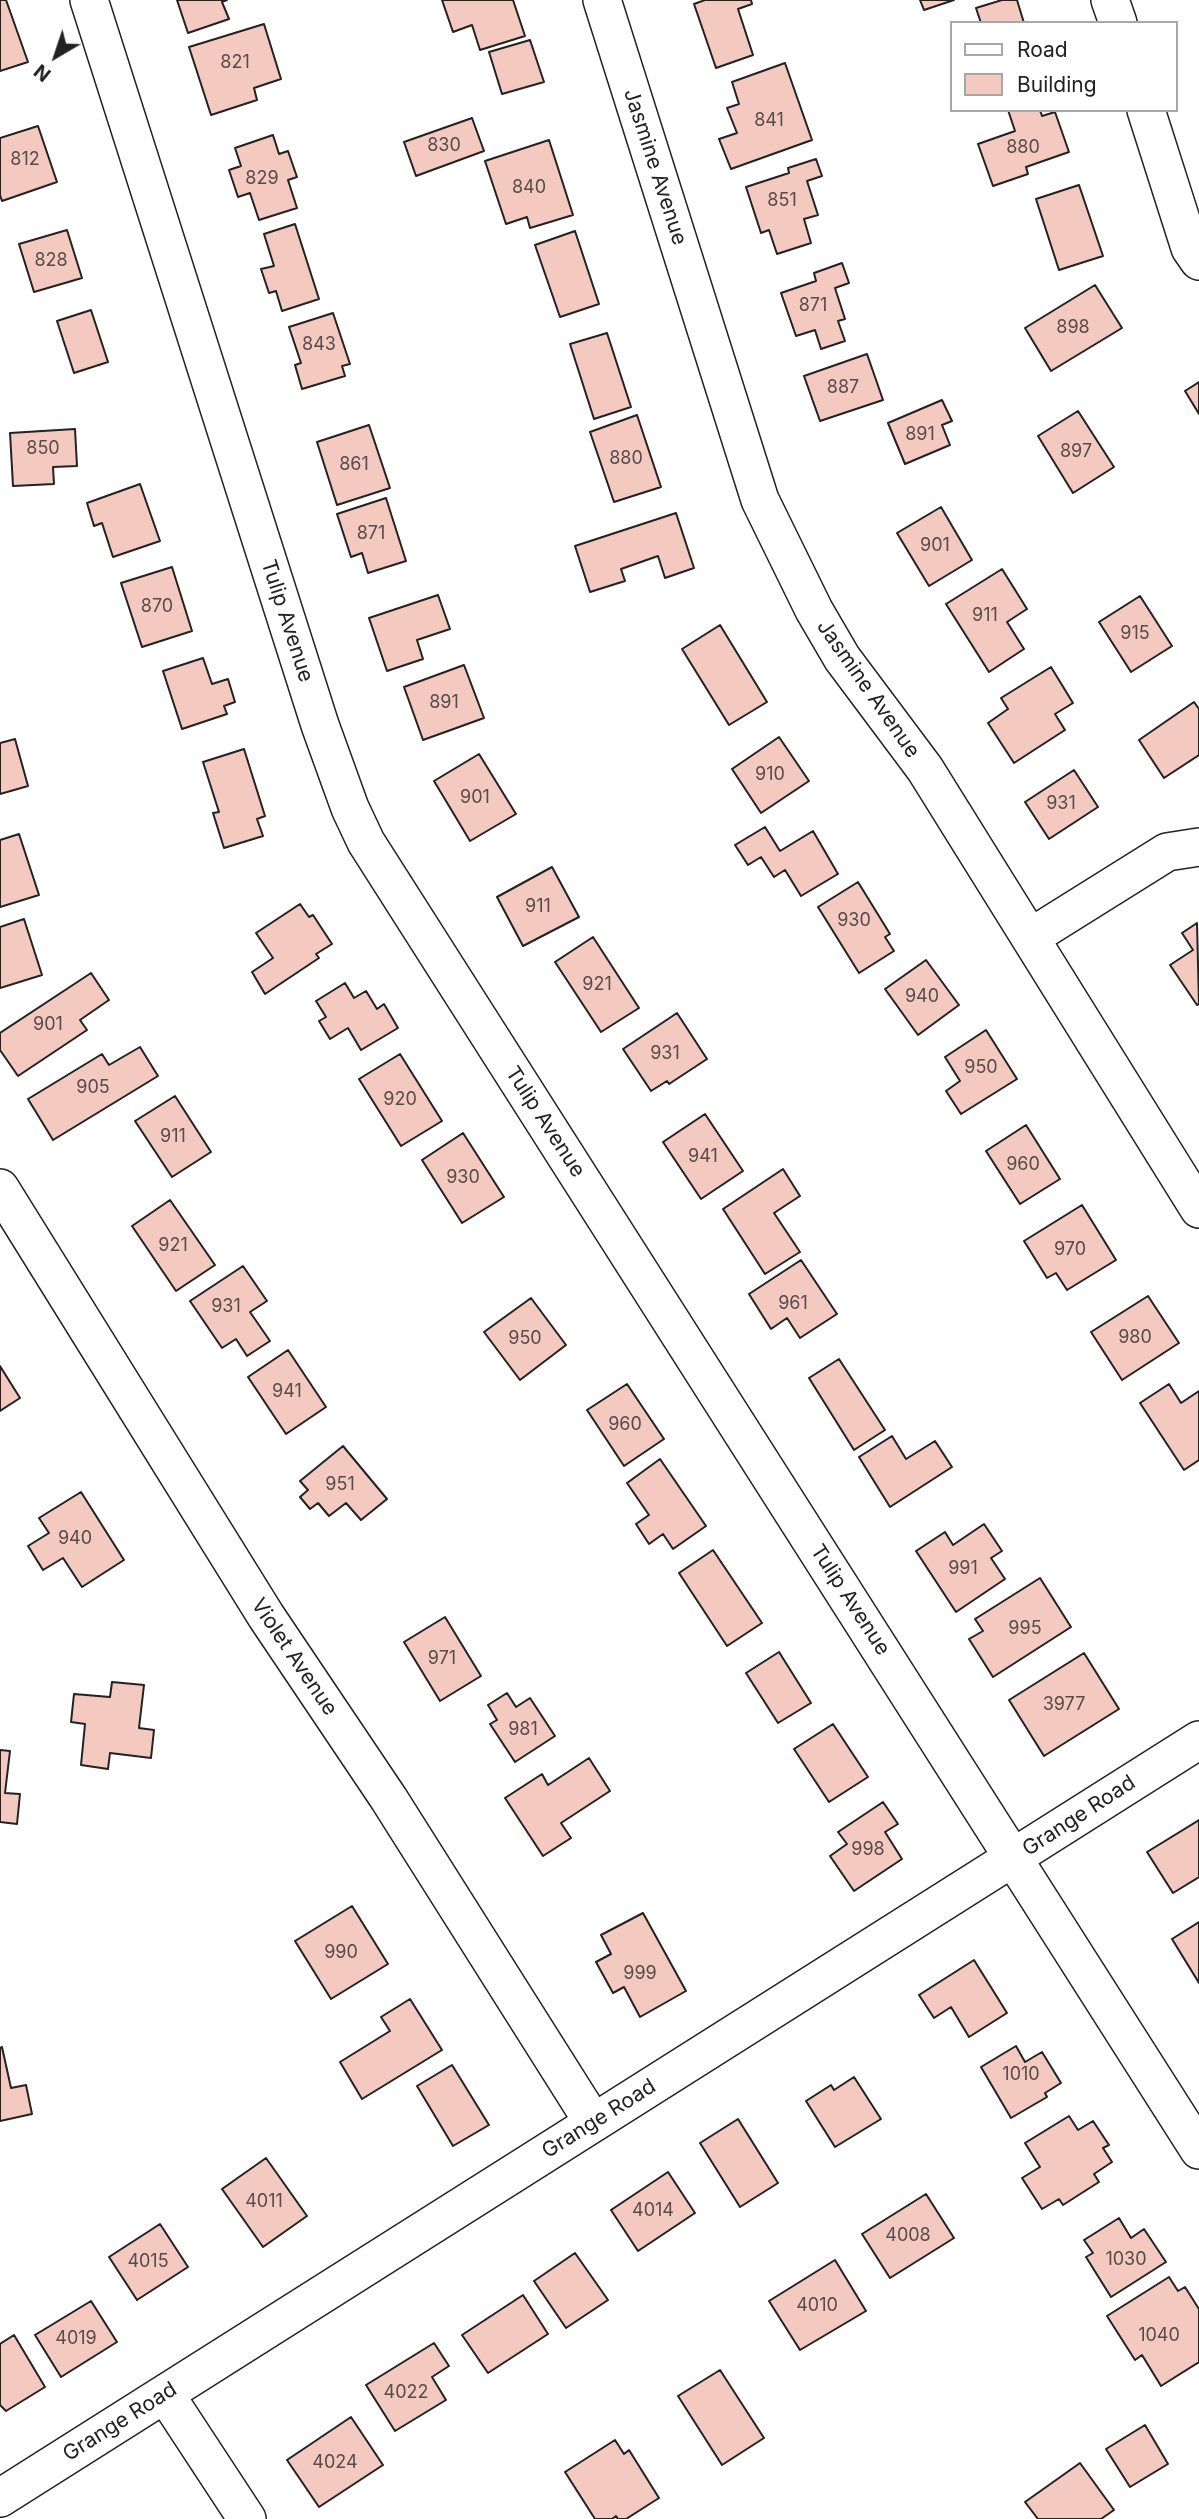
<!DOCTYPE html>
<style>
body{margin:0}
#map{position:relative;width:1199px;height:2519px;overflow:hidden;background:#fff;font-family:Inter,sans-serif}
canvas{display:block}
.legend{position:absolute;left:950px;top:21px;width:228px;height:91px;box-sizing:border-box;background:#fff;border:2px solid #a7a7a7;margin:0;padding:9px 12px;list-style:none;font-size:21px;color:#222}
.legend li{display:flex;align-items:center;gap:14px;height:35px}
.legend b{width:35px;border:2px solid #a7a7a7}
.north{position:absolute;left:21px;top:21px;width:70px;height:70px;-webkit-text-stroke:5px #fff;paint-order:stroke;rotate:219deg;font-size:19px;font-weight:700;line-height:28px;text-align:center;color:#222}
.north::after{content:'';display:block;margin:auto;width:24px;height:32px;background:#222;clip-path:polygon(50% 0,100% 100%,50% 72%,0 100%)}
</style>
<div id="map">
<canvas width="1199" height="2519"></canvas>
<ul class="legend">
<li><b style="height:9px;background:#fff"></b>Road</li>
<li><b style="height:19px;background:#f3c9c0"></b>Building</li>
</ul>
<div class="north">N</div>
</div>
<script>
const g = document.querySelector('canvas').getContext('2d');
g.lineJoin = 'round';
function fillPath(path, color) {
  g.fillStyle = color;
  g.fill(path, 'evenodd');
}
function stroke(path, color, width, dash) {
  g.strokeStyle = color;
  g.lineWidth = width;
  g.lineCap = dash ? 'butt' : 'round';
  g.setLineDash(dash || []);
  g.stroke(path);
}
function write(font, color, halo, rows, align = 'center') {
  g.font = font + ' Inter,sans-serif';
  g.lineWidth = 5;
  g.setLineDash([]);
  g.textBaseline = 'middle';
  g.strokeStyle = halo;
  g.fillStyle = color;
  for (const [text, x, y, turn = 0] of rows) {
    g.save();
    g.translate(x, y);
    g.rotate((+turn || 0) * Math.PI / 180);
    g.textAlign = isNaN(turn) ? turn : align;
    if (halo) g.strokeText(text, 0, 0);
    g.fillText(text, 0, 0);
    g.restore();
  }
}
const building = new Path2D(`
 M0 0H6L28 62 0 71Z
 M177 0H227L222 2 229 19 188 33Z
 M442 0H513L525 36 480 50 472 25 453 32Z
 M705 0H751L752 4 738 9 753 55 716 68 694 4Z
 M920 0H954L924 10Z
 M1002 0H1017L1024 23H981L976 8Z
 M264 24 281 79 254 88 257 100 211 115 189 47Z
 M530 40 544 82 502 94 489 52Z
 M785 63 812 140 731 169 719 139 737 133 727 108 739 104 732 82Z
 M1008 110H1040L1042 116 1055 112 1069 152 1026 167 1028 174 993 186 978 144 1015 131Z
 M472 118 484 151 416 176 404 142Z
 M38 126 57 182 2 201 0 195V138Z
 M273 135 279 154 288 151 297 177 288 180 297 208 259 220 250 193 238 197 229 170 241 166 235 148Z
 M549 140 573 215 530 228 527 217 506 224 485 161Z
 M816 159 822 176 807 181 818 215 804 219 811 243 777 254 769 230 761 233 746 187 789 173 788 168Z
 M1079 185 1103 256 1059 270 1036 199Z
 M295 224 319 299 282 311 276 291 269 293 261 269 274 266 264 234Z
 M67 230 82 278 34 292 19 244Z
 M575 231 599 304 560 317 535 245Z
 M842 263 849 283 835 288 845 319 838 321 845 341 821 349 815 330 796 336 781 293 816 281 814 273Z
 M1095 285 1122 328 1051 371 1025 328Z
 M91 310 108 362 74 373 57 321Z
 M333 313 350 364 342 366 345 376 302 389 295 365 301 363 289 327Z
 M607 333 631 407 594 419 570 344Z
 M867 354 883 400 820 421 804 376Z
 M1199 382V414L1185 391Z
 M942 400 952 421 942 425 950 445 905 464 888 423Z
 M1078 411 1114 467 1073 493 1038 436Z
 M637 415 661 487 614 502 590 432Z
 M369 425 390 488 337 505 317 442Z
 M75 429 77 466 53 467 54 484 13 486 10 433Z
 M140 484 160 541 113 557 102 523 94 526 87 503Z
 M386 498 406 561 368 573 362 553 351 557 337 514Z
 M941 507 972 560 929 586 897 533Z
 M676 513 694 568 665 578 658 556 621 569 625 581 590 592 575 546Z
 M172 567 192 631 142 647 121 583Z
 M1002 569 1027 609 1007 622 1024 649 989 672 946 604Z
 M438 595 450 629 417 640 423 659 387 671 369 618Z
 M1140 596 1172 646 1131 672 1099 622Z
 M720 625 767 702 729 725 682 649Z
 M203 658 212 684 228 679 235 702 224 706 227 714 182 729 163 671Z
 M464 665 484 718 423 740 404 687Z
 M1051 667 1073 703 1055 714 1065 730 1014 763 988 723 1008 709 1001 698Z
 M1194 702 1199 709V755L1164 778 1139 740Z
 M779 737 809 781 761 813 732 769Z
 M15 739 28 786 0 794V743Z
 M244 749 265 816 257 819 263 836 224 848 213 813 219 812 203 762Z
 M479 754 516 814 470 841 434 781Z
 M1074 770 1098 807 1049 839 1025 802Z
 M765 827 780 851 813 831 838 874 801 896 785 870 774 877 761 857 748 865 735 845Z
 M19 834 39 895 0 907V840Z
 M552 867 579 917 523 946 497 897Z
 M858 882 890 934 885 937 894 951 859 973 818 907Z
 M300 904 309 917 313 915 332 944 316 954 319 958 265 994 252 972 273 958 256 933Z
 M24 919 42 975 0 988V927Z
 M1197 923 1199 1004 1197 1005 1170 965 1193 950 1182 933Z
 M593 937 639 1008 601 1032 555 962Z
 M926 960 959 1005 918 1035 885 989Z
 M91 973 109 1000 80 1020 87 1030 18 1076 0 1050V1033Z
 M345 983 354 998 366 991 377 1009 384 1004 398 1028 361 1050 348 1028 330 1039 319 1021 326 1017 316 1001Z
 M677 1013 707 1059 669 1084 667 1081 651 1091 623 1049Z
 M986 1030 1017 1079 961 1114 946 1091 960 1081 945 1057Z
 M140 1047 158 1076 53 1140 28 1099 102 1054 109 1065Z
 M400 1054 442 1121 401 1146 359 1079Z
 M175 1096 211 1152 172 1177 135 1121Z
 M705 1114 743 1171 701 1199 663 1142Z
 M1026 1125 1060 1179 1020 1204 986 1151Z
 M463 1133 504 1197 462 1223 422 1160Z
 M783 1169 800 1196 774 1213 800 1252 765 1274 723 1209Z
 M170 1200 215 1265 176 1291 132 1226Z
 M1082 1205 1116 1260 1067 1290 1056 1273 1047 1278 1024 1241Z
 M801 1260 837 1314 800 1338 787 1318 771 1329 749 1294Z
 M243 1266 267 1301 250 1312 270 1341 247 1356 236 1339 222 1348 190 1301Z
 M1148 1296 1179 1343 1122 1380 1091 1332Z
 M531 1298 566 1345 520 1380 484 1332Z
 M288 1350 326 1407 286 1434 248 1377Z
 M839 1359 885 1430 854 1450 809 1378Z
 M0 1366 20 1398 0 1411Z
 M627 1384 664 1439 624 1466 587 1410Z
 M1169 1384 1181 1403 1199 1391V1460L1184 1470 1140 1403Z
 M892 1436 906 1459 935 1441 952 1467 890 1507 859 1457Z
 M343 1446 387 1499 361 1520 346 1503 329 1516 318 1503 310 1509 300 1497 308 1490 300 1481Z
 M660 1459 706 1526 673 1549 663 1534 649 1544 636 1524 649 1515 627 1483Z
 M81 1492 124 1560 82 1587 63 1558 43 1570 28 1546 49 1533 39 1518Z
 M984 1524 1002 1551 991 1558 1005 1579 956 1612 916 1551 945 1532 953 1545Z
 M713 1550 762 1623 727 1646 679 1573Z
 M1040 1578 1071 1627 993 1677 969 1639 983 1631 975 1619Z
 M445 1617 481 1676 440 1701 404 1642Z
 M779 1652 811 1703 778 1723 746 1673Z
 M1084 1653 1119 1709 1044 1756 1009 1700Z
 M112 1682 144 1685 139 1728 154 1730 151 1758 110 1753 108 1769 81 1765 85 1724 71 1722 74 1694 110 1697Z
 M507 1693 516 1707 530 1698 555 1736 515 1762 490 1724 497 1720 488 1705Z
 M833 1724 868 1777 829 1802 794 1749Z
 M0 1750 10 1751 5 1793 20 1794 17 1824 0 1822Z
 M589 1758 610 1791 561 1823 571 1838 543 1856 505 1798 542 1774 548 1785Z
 M883 1802 898 1824 885 1832 902 1859 854 1891 830 1856 847 1844 838 1832Z
 M1199 1820V1877L1173 1893 1147 1852Z
 M352 1906 388 1964 331 1999 295 1941Z
 M643 1913 686 1991 640 2017 624 1987 613 1993 596 1962 611 1954 601 1935Z
 M1199 1922V1983L1172 1939Z
 M974 1960 1007 2013 969 2037 951 2007 934 2018 919 1995Z
 M410 1999 442 2050 362 2099 340 2062 390 2031 381 2017Z
 M1016 2046 1025 2062 1042 2052 1061 2083 1045 2093 1047 2097 1011 2118 981 2067Z
 M2 2047 11 2088 26 2085 32 2114 0 2121V2048Z
 M452 2065 489 2125 453 2146 417 2086Z
 M854 2077 881 2119 835 2147 806 2101 831 2085 834 2090Z
 M1069 2116 1078 2130 1093 2121 1109 2145 1103 2148 1112 2162 1094 2174 1099 2182 1063 2205 1059 2199 1042 2209 1022 2178 1040 2167 1025 2143Z
 M738 2119 778 2183 740 2207 700 2143Z
 M266 2158 307 2216 263 2247 222 2189Z
 M668 2172 695 2213 638 2251 611 2210Z
 M926 2194 954 2238 890 2278 862 2234Z
 M1119 2218 1131 2238 1144 2229 1166 2262 1111 2297 1086 2257 1093 2253 1084 2240Z
 M160 2224 188 2267 137 2300 109 2257Z
 M575 2253 608 2300 566 2328 534 2281Z
 M835 2260 866 2311 800 2350 769 2301Z
 M1169 2277 1178 2291 1185 2287 1199 2309V2362L1161 2386 1142 2355 1135 2360 1107 2316Z
 M523 2295 548 2334 488 2373 462 2335Z
 M91 2301 117 2342 61 2377 35 2335Z
 M14 2335 45 2387 6 2411 0 2405V2344Z
 M434 2343 449 2366 432 2377 446 2400 395 2431 366 2385Z
 M720 2370 764 2438 722 2465 678 2396Z
 M351 2417 383 2465 319 2507 287 2460Z
 M1145 2425 1168 2464 1130 2487 1106 2449Z
 M615 2440 624 2454 629 2450 659 2498 626 2519H618L616 2516 612 2519H595L565 2472Z
 M1080 2463 1114 2510 1101 2519H1038L1025 2502Z`);
const minor = new Path2D(`
 M89 0 320 725 350 808 366 842 1199 2150
 M602 0 760 500 814 610 842 658 925 769 1199 1209
 M1110 0 1118 23
 M1146 110 1190 248 1199 261
 M1031 937 1167 852 1199 847
 M0 1188 266 1616 389 1799 593 2122
 M165 2394 247 2519
 M0 2498 1199 1740`);
const numberNames = [
 ["821",235,63],
 ["841",769,121],
 ["830",444,146],
 ["880",1023,148],
 ["812",25,160],
 ["829",262,179],
 ["840",529,188],
 ["851",782,201],
 ["828",51,261],
 ["871",813,306],
 ["898",1073,328],
 ["843",319,345],
 ["887",843,388],
 ["891",920,435],
 ["850",43,449],
 ["897",1076,452],
 ["880",626,459],
 ["861",354,465],
 ["871",371,534],
 ["901",935,546],
 ["870",157,607],
 ["911",985,616],
 ["915",1135,634],
 ["891",444,703],
 ["910",770,775],
 ["901",475,798],
 ["931",1061,804],
 ["911",538,907],
 ["930",854,921],
 ["921",597,985],
 ["940",922,997],
 ["901",48,1025],
 ["931",665,1054],
 ["950",981,1068],
 ["905",93,1088],
 ["920",400,1100],
 ["911",173,1137],
 ["941",703,1157],
 ["960",1023,1165],
 ["930",463,1178],
 ["921",173,1246],
 ["970",1070,1250],
 ["961",793,1304],
 ["931",226,1307],
 ["980",1135,1338],
 ["950",525,1339],
 ["941",287,1392],
 ["960",625,1425],
 ["951",340,1485],
 ["940",75,1539],
 ["991",963,1569],
 ["995",1025,1629],
 ["971",442,1659],
 ["3977",1064,1705],
 ["981",523,1730],
 ["998",868,1850],
 ["990",341,1953],
 ["999",640,1974],
 ["1010",1021,2075],
 ["4011",264,2202],
 ["4014",653,2211],
 ["4008",908,2236],
 ["1030",1126,2260],
 ["4015",148,2262],
 ["4010",817,2306],
 ["1040",1159,2336],
 ["4019",76,2339],
 ["4022",406,2393],
 ["4024",335,2463]
];
const streetNames = [
 ["Jasmine Avenue",655,167,72],
 ["Tulip Avenue",287,621,72],
 ["Jasmine Avenue",868,689,55],
 ["Tulip Avenue",545,1122,57],
 ["Tulip Avenue",850,1600,57],
 ["Violet Avenue",294,1657,56],
 ["Grange Road",1079,1816,-33],
 ["Grange Road",599,2119,-32],
 ["Grange Road",120,2422,-32]
];
fillPath(building, '#f3c9c0');
stroke(building, '#222', 2);
stroke(minor, '#222', 40);
stroke(minor, '#fff', 37);
write('18px', '#564c4a', null, numberNames);
write('21px', '#222', '#fff', streetNames);
</script>
